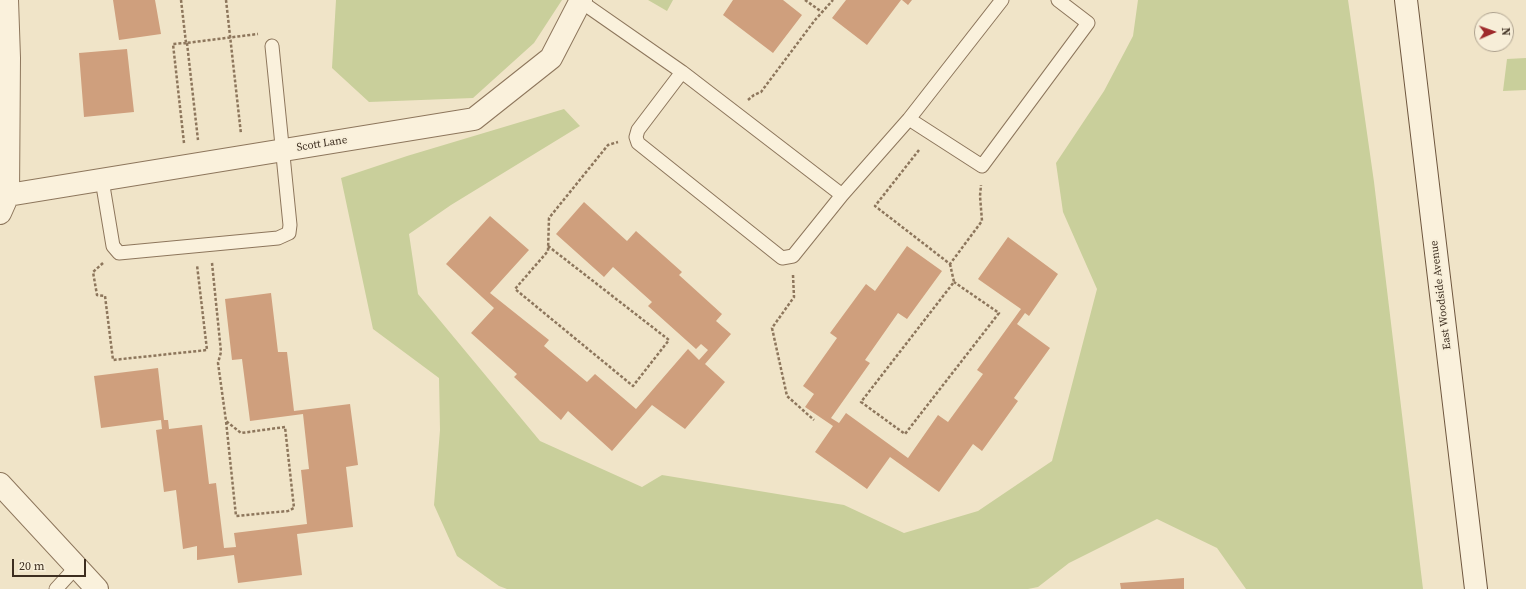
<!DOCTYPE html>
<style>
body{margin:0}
#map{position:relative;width:1526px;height:589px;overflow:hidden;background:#f0e4c8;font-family:"Source Serif 4",serif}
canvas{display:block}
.north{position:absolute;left:1474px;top:12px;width:40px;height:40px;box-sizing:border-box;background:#f7eed8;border:1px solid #ada18e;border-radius:50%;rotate:88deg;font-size:11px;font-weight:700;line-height:16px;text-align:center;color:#3d2e20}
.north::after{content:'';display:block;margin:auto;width:14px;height:18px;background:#9e2a2b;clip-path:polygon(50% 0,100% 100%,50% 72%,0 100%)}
.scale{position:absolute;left:12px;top:559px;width:74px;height:18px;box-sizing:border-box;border:2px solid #3d2e20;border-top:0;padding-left:5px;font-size:12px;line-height:14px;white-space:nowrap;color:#3d2e20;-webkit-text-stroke:3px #f7eed8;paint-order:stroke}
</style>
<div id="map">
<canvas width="1526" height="589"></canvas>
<div class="north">N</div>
<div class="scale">20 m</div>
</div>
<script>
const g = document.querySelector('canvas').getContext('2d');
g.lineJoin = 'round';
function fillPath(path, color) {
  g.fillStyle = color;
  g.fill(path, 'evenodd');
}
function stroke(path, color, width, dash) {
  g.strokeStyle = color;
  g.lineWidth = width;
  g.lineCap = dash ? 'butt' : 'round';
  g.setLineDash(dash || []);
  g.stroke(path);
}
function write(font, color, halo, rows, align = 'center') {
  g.font = font + ' "Source Serif 4",serif';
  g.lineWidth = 3.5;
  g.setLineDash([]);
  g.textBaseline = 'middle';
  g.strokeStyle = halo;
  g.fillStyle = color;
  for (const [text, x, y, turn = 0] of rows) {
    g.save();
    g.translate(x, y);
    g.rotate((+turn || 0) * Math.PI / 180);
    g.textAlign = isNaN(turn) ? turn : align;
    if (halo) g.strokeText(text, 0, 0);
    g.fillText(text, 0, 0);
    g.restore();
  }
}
const green = new Path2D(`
 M336 0H562L534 43 473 98 369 102 332 68Z
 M648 0H673L667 11Z
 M1138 0H1348L1374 182 1423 589H1246L1217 548 1157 519 1069 563 1038 587 1028 589H507L499 586 457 556 434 505 440 430 439 378 373 329 341 178 407 156 564 109 580 126 451 205 409 234 418 294 540 441 642 487 662 475 844 505 904 533 978 511 1052 461 1097 289 1063 212 1056 163 1104 91 1133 36Z
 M1526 58V90L1503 91 1507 59Z`);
const building = new Path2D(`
 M113 0H155L161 34 119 40Z
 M733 0H783L802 15 773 53 723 15Z
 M846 0H901L867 45 832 18Z
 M902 0H912L908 5Z
 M127 49 134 112 84 117 79 53Z
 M584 202 627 241 636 231 682 272 679 275 722 314 716 321 731 334 705 364 725 382 685 429 652 405 612 451 568 411 561 420 514 377 517 374 471 333 494 308 446 264 490 216 529 250 490 293 549 340 544 346 587 382 595 374 636 409 688 349 699 360 708 350 701 344 696 349 648 306 652 302 613 267 604 277 556 234Z
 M1008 237 1058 274 1029 316 1025 313 1017 324 1050 348 1014 398 1018 401 982 451 973 444 939 492 890 457 867 489 815 452 833 426 805 407 814 394 803 386 837 338 830 333 866 284 875 291 907 246 942 271 907 319 898 313 865 360 870 363 831 418 839 423 846 413 908 458 938 415 948 422 983 374 977 370 1021 309 978 279Z
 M271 293 278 352H287L294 411 350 404 358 465 346 467 353 527 297 534 302 575 238 583 234 555 197 560V546L183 549 176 490 164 492 156 430 162 429 161 420 101 428 94 376 158 368 164 420H168L169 429 202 425 209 484 216 483 224 548 236 547 234 533 307 524 301 470 309 469 303 414 250 421 242 359 232 360 225 299Z
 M1184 578V589H1121L1120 583Z`);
const path = new Path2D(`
 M181 0 186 43 258 34
 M226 0 241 134
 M805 0 822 12
 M187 43 198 140
 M748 100 754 95 761 92 815 20 833 0
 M184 143 173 44 186 43
 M919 150 875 206 950 264 982 221 980 196 981 185
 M548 246 669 340 633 386 515 289 548 251 549 218 608 145 618 142
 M103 263 93 272 97 295 105 296 113 360 207 350 197 265
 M212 263 221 352 218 363 226 421 241 433 285 427 294 508 288 511 236 516 226 421
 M950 264 954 282 861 402 905 434 999 313 954 282
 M793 275 794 297 772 328 787 396 814 420`);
const service = new Path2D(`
 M580 1 682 72 638 130 636 137 638 143 782 258 793 256 842 195 909 119 1002 0
 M682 72 842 195
 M909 119 982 166 1088 23 1058 0
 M102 180 113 246 119 253 278 238 289 233 290 225 272 46
 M56 589 77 566`);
const minor = new Path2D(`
 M8 195 474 119 551 58 581 0
 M0 213 8 195 9 58 7 0
 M0 484 97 589`);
const secondary = new Path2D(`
 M1406 0 1476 589`);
const streetNames = [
 ["Scott Lane",322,144,-9],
 ["East Woodside Avenue",1441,295,-97]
];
fillPath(green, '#c9cf9b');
fillPath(building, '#cf9f7d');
stroke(service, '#8d765c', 15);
stroke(minor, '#8d765c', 24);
stroke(secondary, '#6f573f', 24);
stroke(path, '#8d765c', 2.5, [3, 2]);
stroke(service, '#faf1dc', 13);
stroke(minor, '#faf1dc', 22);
stroke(secondary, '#faf1dc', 22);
write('11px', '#3d2e20', '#f7eed8', streetNames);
</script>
